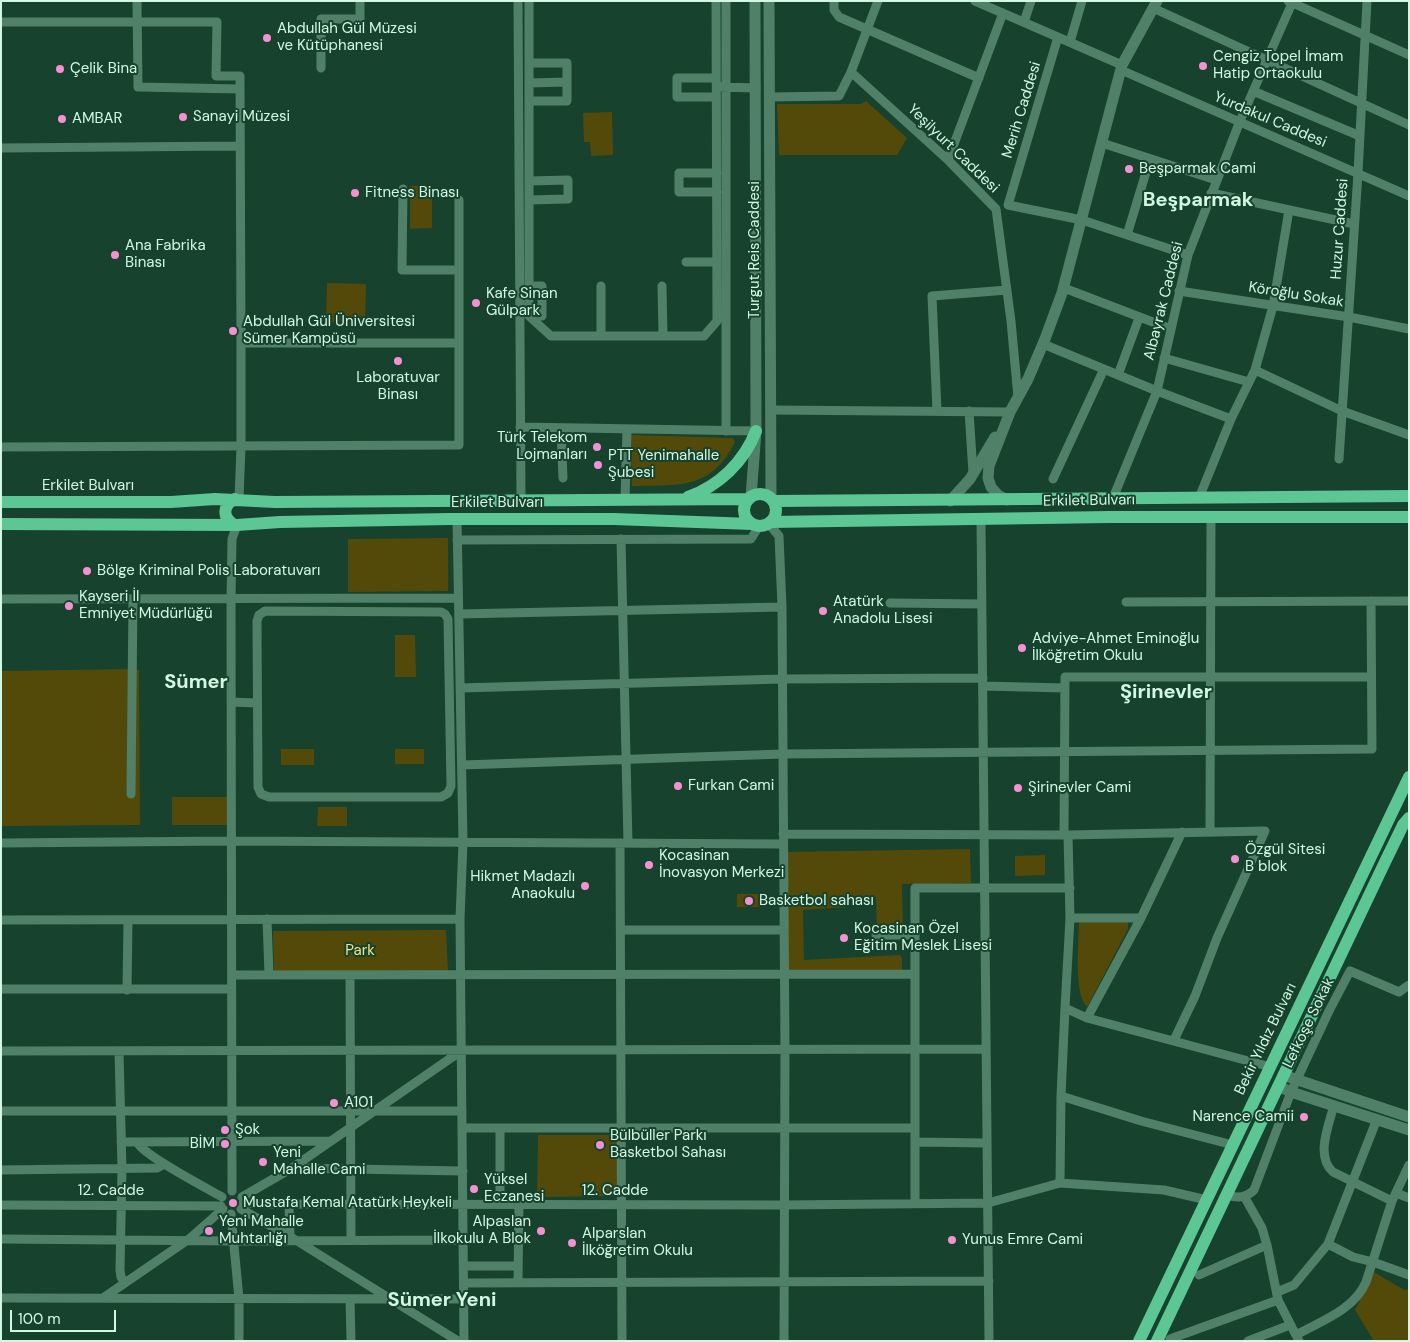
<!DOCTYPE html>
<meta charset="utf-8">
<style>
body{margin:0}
#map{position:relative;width:1410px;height:1342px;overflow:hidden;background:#16422e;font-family:"DM Sans",sans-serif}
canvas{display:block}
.frame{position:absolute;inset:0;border:2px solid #d2f8e3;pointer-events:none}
.scale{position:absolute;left:10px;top:1310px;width:106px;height:22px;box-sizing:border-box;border:2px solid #d2f8e3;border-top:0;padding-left:6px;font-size:15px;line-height:18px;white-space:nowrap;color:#d2f8e3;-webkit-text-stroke:4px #16422e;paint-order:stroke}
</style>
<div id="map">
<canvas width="1410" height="1342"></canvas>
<div class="frame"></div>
<div class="scale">100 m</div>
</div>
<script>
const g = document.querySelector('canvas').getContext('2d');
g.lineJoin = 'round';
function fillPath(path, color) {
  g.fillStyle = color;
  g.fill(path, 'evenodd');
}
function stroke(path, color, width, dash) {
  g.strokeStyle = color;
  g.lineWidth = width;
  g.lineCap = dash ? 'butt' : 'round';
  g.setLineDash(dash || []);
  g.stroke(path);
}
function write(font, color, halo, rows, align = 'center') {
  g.font = font + ' "DM Sans",sans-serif';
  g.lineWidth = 4;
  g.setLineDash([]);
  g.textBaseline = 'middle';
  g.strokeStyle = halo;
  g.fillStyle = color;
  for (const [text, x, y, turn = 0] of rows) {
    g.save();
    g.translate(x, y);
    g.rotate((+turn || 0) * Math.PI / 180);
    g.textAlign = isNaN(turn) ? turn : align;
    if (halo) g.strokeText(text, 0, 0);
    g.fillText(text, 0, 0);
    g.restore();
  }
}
const green = new Path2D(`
 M866 101 907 138 897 155H779L777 104H861Z
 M612 112 613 155 591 156 590 142H584L583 113Z
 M432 185V228L410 229V186Z
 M327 283 366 284 365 323 326 322Z
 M630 435 733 438 735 442C711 490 679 485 632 486Z
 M448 538V591L348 592V539Z
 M395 635H415L416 677H395Z
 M132 669 139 670 140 825 1 826V671Z
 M281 749H314V765H281Z
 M395 749H424V764H395Z
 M172 797H230V825H172Z
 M318 807H347V826H317Z
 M970 849 971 883 902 884 903 931 877 932 876 897 850 898 849 907 803 910 804 960 900 955 902 959V970L786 972 785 852Z
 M1045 855V875L1015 876V856Z
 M737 894H760V907H737Z
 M1128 920V929L1087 1007C1073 993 1079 941 1079 922Z
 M446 930 448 972 274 971 273 931Z
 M538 1135H617V1196L537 1197Z
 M1374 1272 1404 1290 1409 1289V1341H1374L1355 1310Z`);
const minor = new Path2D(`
 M137 1 138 87 240 89
 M518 1 521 500
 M529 1V316L551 336H704L717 321 716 1
 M726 1V431
 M834 1V10L839 17 979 78
 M878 1 851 72 948 160 996 209 1011 321 1018 397
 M975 1 1122 65
 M1288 1 1409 55
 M1153 8 1409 125
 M1 22H217L216 76H240L241 343
 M1024 22 1031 1
 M1058 37 1008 205 1082 220 1188 255
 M1070 42 1082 1
 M529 63H567V101H529
 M321 68V19H360V1
 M1121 70 1409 196
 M716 78H677V97H716
 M529 83 567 82
 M721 87 756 88
 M1253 91 1360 136
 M769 97 839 96 851 72
 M1102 143 1216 180
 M1 148 240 146
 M948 160 1003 13
 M717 173H679V192H717
 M529 181 568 180V199L529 200
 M403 189 402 270H459
 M1211 193 1354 224
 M1127 235 1150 159
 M686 262H717
 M529 286H542V316
 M601 286V336
 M662 286 663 336
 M1064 288 1171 329
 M1179 291 1349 317 1409 329
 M1043 344 1157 391 1231 419
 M1164 358 1249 382
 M1255 370 1342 411 1409 435
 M1118 375 1139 318
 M771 410 1010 412
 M937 411 932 296 1007 290
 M969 411 973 473
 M520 427 756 431
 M561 428 563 478
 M1 447 459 445V200
 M1339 459 1358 173 1367 1
 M1053 479 1104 369
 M1113 498 1157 391 1188 255 1240 121 1293 1
 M1199 498 1231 419 1255 370 1273 306 1289 210
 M239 499 241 447V343H459
 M625 500 627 429
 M457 519 463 842 460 919 464 1341
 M981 519 989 1341
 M768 523 779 536 782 607 785 1050 784 1341
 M621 539 628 843
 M457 540 751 539 759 526
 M1 599 458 598
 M1126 602 1409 601
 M890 603 982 604
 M265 611 441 612 445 614 448 619 451 786 448 793 441 797H269L261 794 258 787 257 621 259 615Z
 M459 614 782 607
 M983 686 1065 688
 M460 688 782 679 983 678
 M231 702 257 703
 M462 765 783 754 1372 749 1371 601
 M131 794 133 599
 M1210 831 1211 517
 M783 834 1068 835 1265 831 1217 938 1195 996 1174 1040
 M1064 835 1065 677H1371
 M1068 835 1070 918 1065 1008 1087 1018 1271 1067
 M1 843 231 841 783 844
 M620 843 622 1341
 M1070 918H1141
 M267 919 269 975
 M1 920 460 919
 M621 930H784
 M876 935H915
 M232 975 915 974
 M350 975 351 1239
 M1 989H231
 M127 990 128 920
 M1087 1018 1141 918 1182 832
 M1 1051 986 1049
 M119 1051 122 1169 120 1270 121 1277 125 1283
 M1061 1096 1065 1008
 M1334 1105C1329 1125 1315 1156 1333 1172L1392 1201
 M1 1111H462
 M462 1128H915
 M121 1142 331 1141
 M137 1142C143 1155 206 1188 222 1197
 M915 1142 987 1143
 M293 1168 463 1171
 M1 1170 157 1168 164 1164
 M1060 1183 1164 1190 1207 1200
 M232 1191 231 599 232 539 237 525
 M1396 1193 1409 1198
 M1226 1194C1236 1199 1246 1198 1254 1190L1291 1092 1329 1011 1350 971 1399 992 1409 985
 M1244 1196 1262 1228 1267 1245 1278 1300 1299 1341
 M242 1197 292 1168 461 1051
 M243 1203 276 1204 784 1205 988 1203 1060 1183 1061 1096 1141 1121 1233 1145
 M915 1203V888H1070
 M289 1204 290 1237
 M500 1204V1128
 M1 1205 221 1206
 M241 1209 294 1239 458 1341
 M231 1214 239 1299V1341
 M1 1239 233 1241 464 1240
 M1328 1244 1353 1257 1373 1262 1409 1275
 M464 1266H518
 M1199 1275 1267 1245
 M518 1282 519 1204
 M464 1283 989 1281
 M1277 1292 1294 1285 1328 1244 1377 1119
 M1 1298 464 1299
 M103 1298 189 1239 223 1209
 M350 1299 351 1341
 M1296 1335C1321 1321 1354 1310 1366 1282L1392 1201 1409 1165
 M1170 1339 1278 1300
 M1248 1341 1290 1325`);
const tertiary = new Path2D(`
 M769 1 771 499
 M751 497 756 431 755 1
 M1007 500 998 495 991 487 988 478 989 466 1010 412 1028 379 1045 339 1062 293 1122 65 1157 1
 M950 501 970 479 995 437
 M1283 1075 1409 1117
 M1278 1086 1291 1092 1409 1130`);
const primary = new Path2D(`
 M744 510a16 16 0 1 1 32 0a16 16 0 1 1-32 0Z
 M688 497C719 486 744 462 756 431
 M773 501 1409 496
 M1 502H171L215 499 275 502 749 499
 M770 522 1109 517H1409
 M1 524 237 525 280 522 450 519H614L752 524
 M233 524C222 517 223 505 235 499
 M1139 1341 1409 777
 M1157 1341 1385 862 1403 825 1409 818`);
const markers = [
 [267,38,5,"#f491d3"],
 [1203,66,5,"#f491d3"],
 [60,69,5,"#f491d3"],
 [183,117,5,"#f491d3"],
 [62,119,5,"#f491d3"],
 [1129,169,5,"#f491d3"],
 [355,193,5,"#f491d3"],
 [115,255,5,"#f491d3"],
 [476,303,5,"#f491d3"],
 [233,331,5,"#f491d3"],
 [398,361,5,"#f491d3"],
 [597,447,5,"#f491d3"],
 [598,465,5,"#f491d3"],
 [87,571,5,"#f491d3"],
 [69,606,5,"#f491d3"],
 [823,611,5,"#f491d3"],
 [1022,648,5,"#f491d3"],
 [678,786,5,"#f491d3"],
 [1018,788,5,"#f491d3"],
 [1235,859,5,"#f491d3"],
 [649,865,5,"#f491d3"],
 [585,886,5,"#f491d3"],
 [749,901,5,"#f491d3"],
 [844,938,5,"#f491d3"],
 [334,1103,5,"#f491d3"],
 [1304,1117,5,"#f491d3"],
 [225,1130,5,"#f491d3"],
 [225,1144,5,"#f491d3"],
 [600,1145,5,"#f491d3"],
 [263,1162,5,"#f491d3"],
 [474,1189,5,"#f491d3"],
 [233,1203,5,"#f491d3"],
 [209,1231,5,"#f491d3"],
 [541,1231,5,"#f491d3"],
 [952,1240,5,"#f491d3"],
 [572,1243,5,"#f491d3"]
];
const poiNames = [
 ["Abdullah Gül Müzesi",277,29],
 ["ve Kütüphanesi",277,46],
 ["Cengiz Topel İmam",1213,57],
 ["Hatip Ortaokulu",1213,74],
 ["Çelik Bina",70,69],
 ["Sanayi Müzesi",193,117],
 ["AMBAR",72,119],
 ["Beşparmak Cami",1139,169],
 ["Fitness Binası",365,193],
 ["Ana Fabrika",125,246],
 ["Binası",125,263],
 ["Kafe Sinan",486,294],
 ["Gülpark",486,311],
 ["Abdullah Gül Üniversitesi",243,322],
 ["Sümer Kampüsü",243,339],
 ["Laboratuvar",398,378,"center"],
 ["Binası",398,395,"center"],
 ["Türk Telekom",587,438,"right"],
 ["Lojmanları",587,455,"right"],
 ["PTT Yenimahalle",608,456],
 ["Şubesi",608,473],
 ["Bölge Kriminal Polis Laboratuvarı",97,571],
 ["Kayseri İl",79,597],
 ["Emniyet Müdürlüğü",79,614],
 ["Atatürk",833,602],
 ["Anadolu Lisesi",833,619],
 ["Adviye-Ahmet Eminoğlu",1032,639],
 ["İlköğretim Okulu",1032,656],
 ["Furkan Cami",688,786],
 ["Şirinevler Cami",1028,788],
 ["Özgül Sitesi",1245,850],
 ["B blok",1245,867],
 ["Kocasinan",659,856],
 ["İnovasyon Merkezi",659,873],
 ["Hikmet Madazlı",575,877,"right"],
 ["Anaokulu",575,894,"right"],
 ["Basketbol sahası",759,901],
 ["Kocasinan Özel",854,929],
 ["Eğitim Meslek Lisesi",854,946],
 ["A101",344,1103],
 ["Narence Camii",1294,1117,"right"],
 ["Şok",235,1130],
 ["Bülbüller Parkı",610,1136],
 ["Basketbol Sahası",610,1153],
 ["BİM",215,1144,"right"],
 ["Yeni",273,1153],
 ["Mahalle Cami",273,1170],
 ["Yüksel",484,1180],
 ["Eczanesi",484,1197],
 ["Mustafa Kemal Atatürk Heykeli",243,1203],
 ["Yeni Mahalle",219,1222],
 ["Muhtarlığı",219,1239],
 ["Alpaslan",531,1222,"right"],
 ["İlkokulu A Blok",531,1239,"right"],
 ["Alparslan",582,1234],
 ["İlköğretim Okulu",582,1251],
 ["Yunus Emre Cami",962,1240]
];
const streetNames = [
 ["Merih Caddesi",1022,110,-73],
 ["Yurdakul Caddesi",1270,120,23],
 ["Yeşilyurt Caddesi",953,149,44],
 ["Huzur Caddesi",1340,229,-86],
 ["Turgut Reis Caddesi",755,250,-90],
 ["Köroğlu Sokak",1296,295,9],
 ["Albayrak Caddesi",1164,301,-76],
 ["Erkilet Bulvarı",88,486],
 ["Erkilet Bulvarı",1089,501,-1],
 ["Erkilet Bulvarı",497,503],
 ["Lefkoşe Sokak",1309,1023,-64],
 ["Bekir Yıldız Bulvarı",1266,1039,-64],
 ["12. Cadde",111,1191],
 ["12. Cadde",615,1191]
];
const parkNames = [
 ["Park",360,951]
];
const districtNames = [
 ["Beşparmak",1198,201],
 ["Sümer",196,683],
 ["Şirinevler",1166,693],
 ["Sümer Yeni",442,1301]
];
fillPath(green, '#534a0a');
stroke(minor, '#508067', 9);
stroke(tertiary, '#508067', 11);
stroke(primary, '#5cc694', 12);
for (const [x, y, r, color] of markers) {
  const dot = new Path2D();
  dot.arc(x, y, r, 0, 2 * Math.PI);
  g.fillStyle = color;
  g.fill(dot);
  stroke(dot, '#16422e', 2);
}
write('15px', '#d2f8e3', '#16422e', poiNames, 'left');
write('15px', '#d2f8e3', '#16422e', streetNames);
write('15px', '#f3e589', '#16422e', parkNames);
write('bold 20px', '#d2f8e3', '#16422e', districtNames);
</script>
